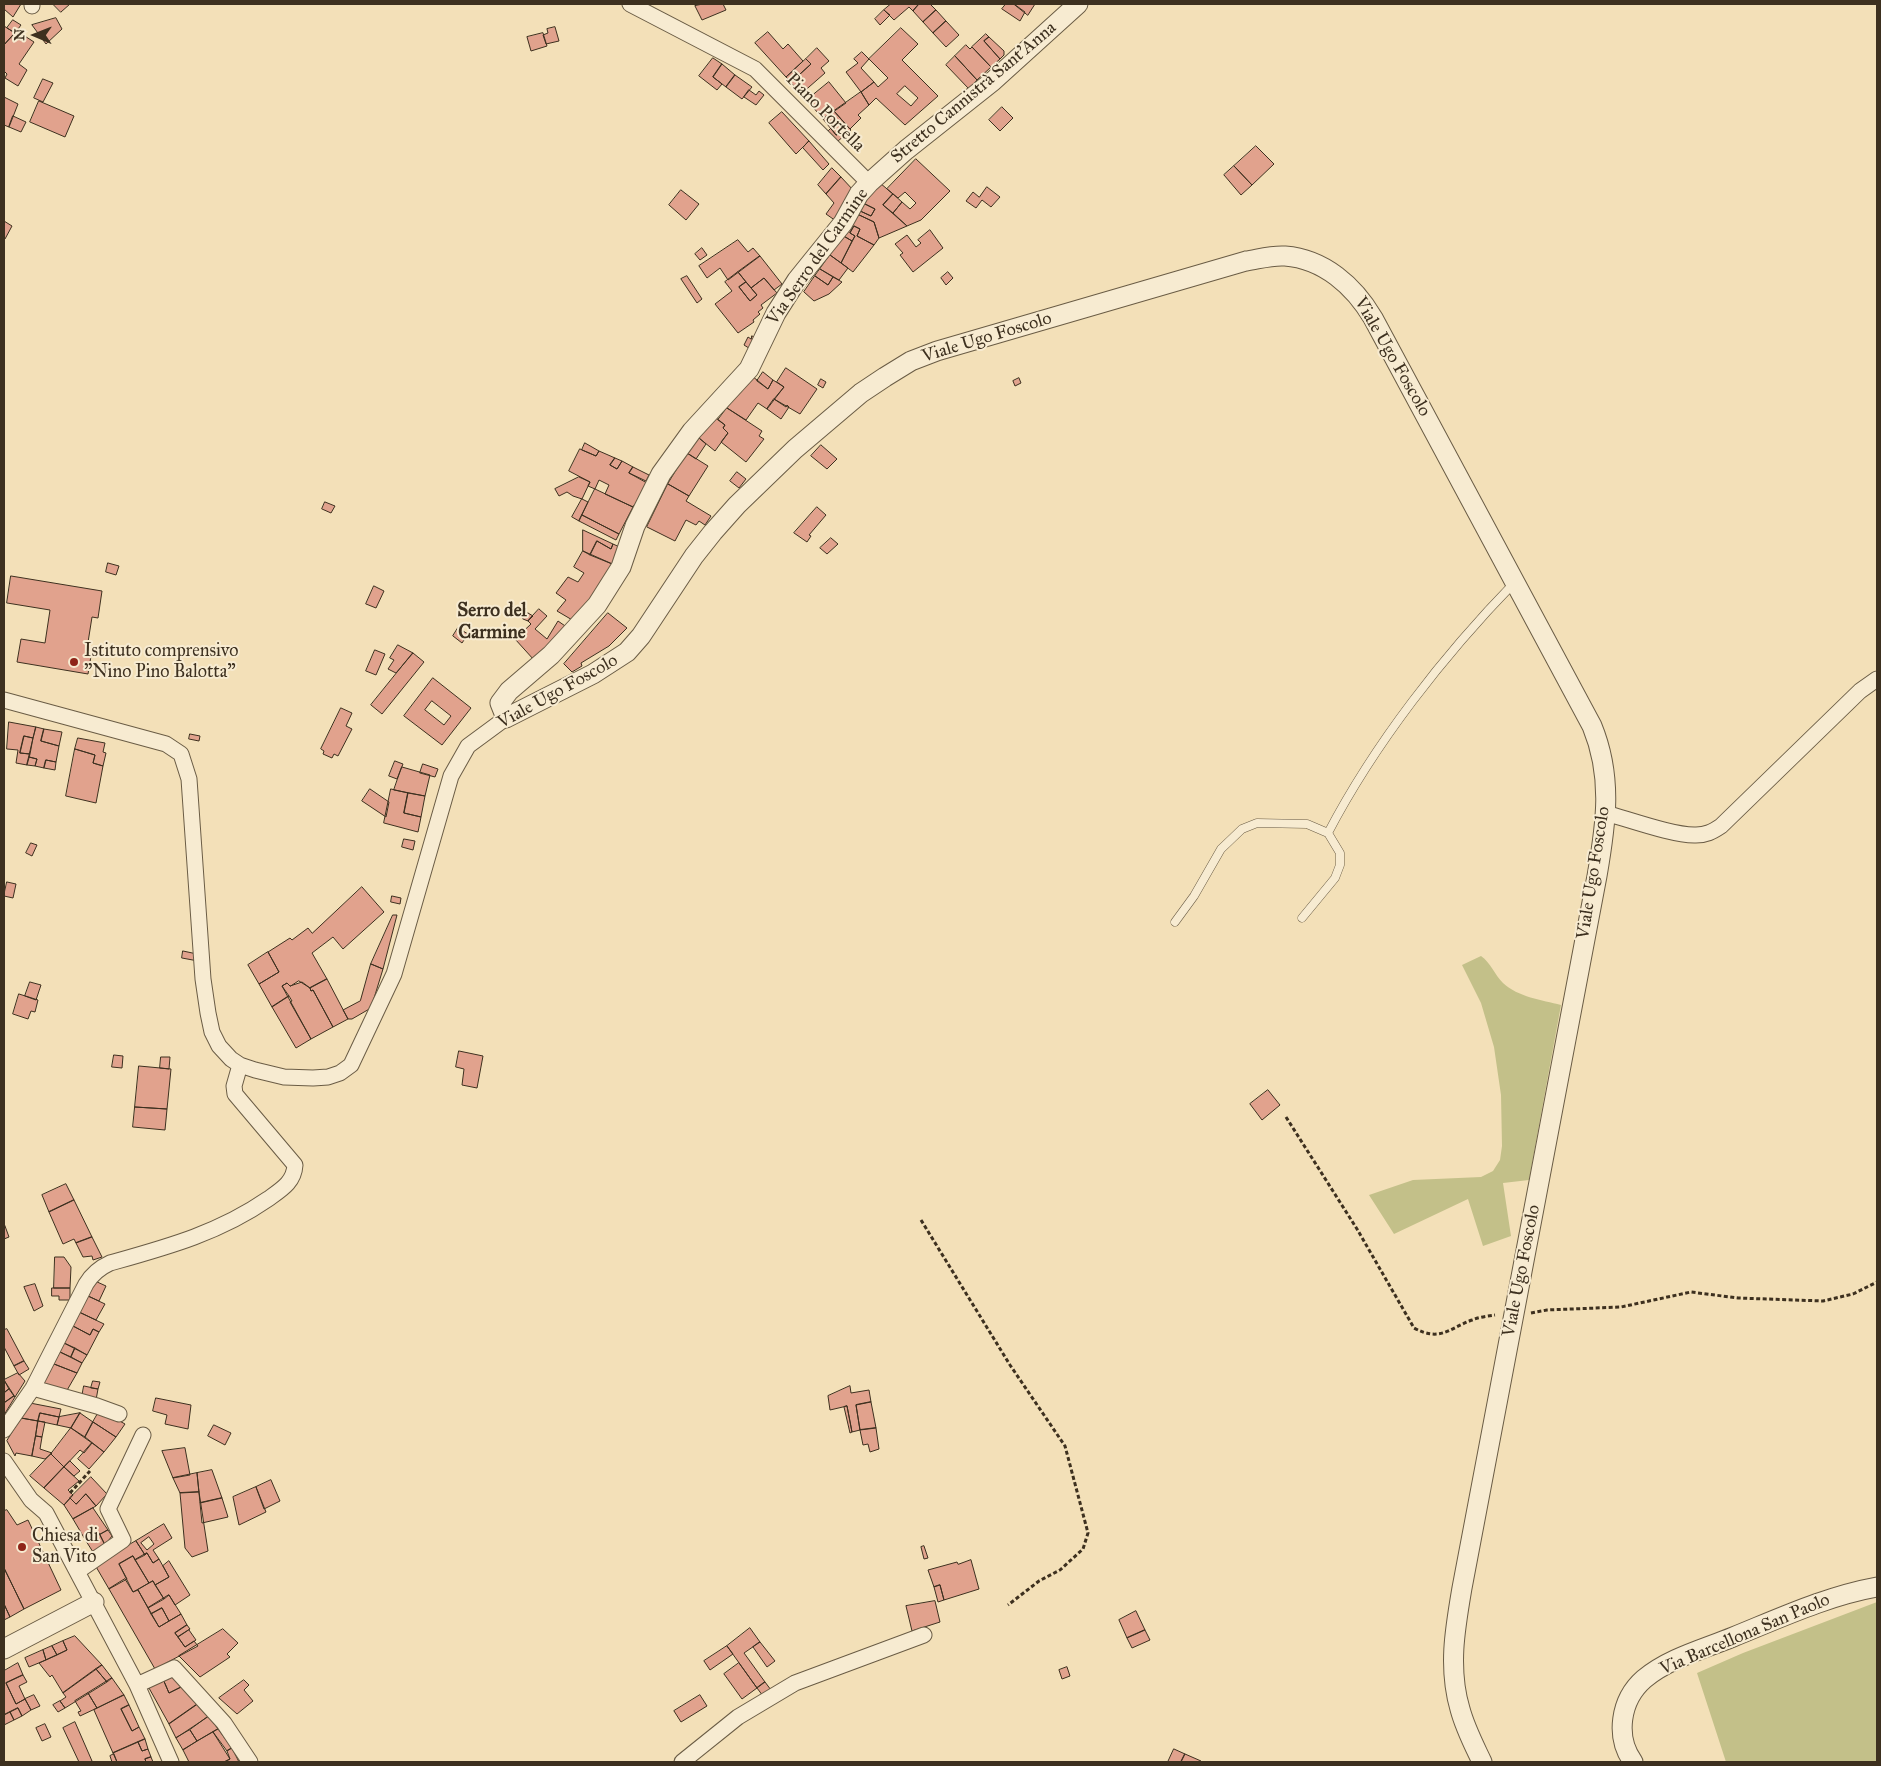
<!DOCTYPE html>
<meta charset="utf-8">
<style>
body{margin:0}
#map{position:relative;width:1881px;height:1766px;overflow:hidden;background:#f3e0b8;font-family:"IM FELL Great Primer",serif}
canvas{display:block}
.frame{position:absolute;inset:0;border:5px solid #3d301f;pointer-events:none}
.north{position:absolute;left:10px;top:10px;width:50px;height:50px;-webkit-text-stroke:4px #f7ebd1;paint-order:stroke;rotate:271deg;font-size:14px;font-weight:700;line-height:20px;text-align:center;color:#3d301f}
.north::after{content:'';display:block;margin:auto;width:18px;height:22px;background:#3d301f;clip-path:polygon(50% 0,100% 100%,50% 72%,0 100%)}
</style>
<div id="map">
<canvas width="1881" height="1766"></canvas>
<div class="frame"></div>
<div class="north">N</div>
</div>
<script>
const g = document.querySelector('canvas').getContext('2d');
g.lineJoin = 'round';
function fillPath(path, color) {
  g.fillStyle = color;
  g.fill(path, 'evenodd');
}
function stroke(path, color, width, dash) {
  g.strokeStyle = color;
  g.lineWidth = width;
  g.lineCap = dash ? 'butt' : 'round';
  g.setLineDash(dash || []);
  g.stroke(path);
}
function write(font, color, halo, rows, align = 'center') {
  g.font = font + ' "IM FELL Great Primer",serif';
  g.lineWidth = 4;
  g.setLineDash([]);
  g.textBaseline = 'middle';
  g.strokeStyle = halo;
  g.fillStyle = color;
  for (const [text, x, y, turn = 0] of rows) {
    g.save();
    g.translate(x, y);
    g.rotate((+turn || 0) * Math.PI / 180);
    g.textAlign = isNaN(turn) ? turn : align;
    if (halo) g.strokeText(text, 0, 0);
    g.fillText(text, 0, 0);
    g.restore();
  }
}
const green = new Path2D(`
 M1481 956C1491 963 1494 974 1503 983 1518 997 1542 1000 1561 1005L1529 1180 1503 1183 1511 1236 1483 1246 1468 1199 1394 1234 1369 1195 1413 1180 1481 1177 1493 1171 1500 1160 1502 1146 1501 1095 1494 1047 1481 1003 1462 965Z
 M1877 1602V1762H1726L1697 1673 1743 1653Z`);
const building = new Path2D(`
 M4 4H21L13 17 4 9Z
 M53 4H70L61 12Z
 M703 4H723L726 10 702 20 695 6Z
 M891 4H919L913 11 909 7 894 20 884 10Z
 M919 4H930L936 10 923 22 913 11Z
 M1006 4H1014L1025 12 1020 21 1002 9Z
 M1014 4H1035L1028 15Z
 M884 10 890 15 880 25 875 19Z
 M936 10 946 21 933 33 923 22Z
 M56 18 62 29 46 44 32 25Z
 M13 20 21 25 15 33 7 28Z
 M946 21 959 35 946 47 933 33Z
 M4 26 15 33 4 45Z
 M555 27 559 41 546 44 543 35 548 33 547 29Z
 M901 28 918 44 902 60 938 96 905 125 876 98 869 105 861 92 874 82 878 87 888 78 869 59Z
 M17 31 34 42 19 64 27 70 18 86 5 78 7 74 4 71V45Z
 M768 32 783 49 788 44 803 61 786 77 755 43Z
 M543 33 547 46 531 51 527 37Z
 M986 34 989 37 984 41 1000 59 991 67 972 47Z
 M989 37 1004 51V55L1000 59 984 41Z
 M966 45 970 49 972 47 991 67 977 80 955 56Z
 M817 48 829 61 821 68 825 73 801 94 786 77 794 70 799 75 811 64 806 59Z
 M862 52 869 59 861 68 874 82 861 92 846 72 858 63 854 59Z
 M955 56 977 80 969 89 946 65Z
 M713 58 722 64 713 77 722 84 717 90 699 76Z
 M806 59 811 64 799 75 794 70Z
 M722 64 735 75 726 87 713 77Z
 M735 75 752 87 742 99 726 87Z
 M43 79 53 83 43 102 34 98Z
 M829 82 846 103 823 119 807 100Z
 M905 86 918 98 911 106 897 94Z
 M749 90 756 95 759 91 764 95 756 105 744 97Z
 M861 92 869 105 858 115 861 118 850 129 834 111Z
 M4 97 18 104 9 127 4 125Z
 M39 101 74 116 65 137 30 122Z
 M1002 107 1013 118 1000 131 989 120Z
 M834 111 847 126 836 135 823 119Z
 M782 112 809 141 796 154 769 123Z
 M13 116 26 122 21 132 9 127Z
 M847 126 851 130 838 141 828 131 831 128 836 135Z
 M809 141 829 164 823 170 803 148Z
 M1256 146 1274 164 1252 185 1234 166Z
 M916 159 950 191 921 220 907 226 893 213 902 202 910 209 916 203 905 192 898 198 887 189Z
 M1234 166 1252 185 1241 195 1224 175Z
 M832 168 841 177 826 194 818 185Z
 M841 177 854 191 836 221 826 214 834 203 826 194Z
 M880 183 893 194 883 205 907 226 879 238 874 222 855 213 858 210 871 216 875 209 863 203Z
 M987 187 1000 197 991 207 982 200 976 208 966 201 973 192 979 197Z
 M681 190 699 204 686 220 669 205Z
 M893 194 902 202 893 213 883 205Z
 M863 203 875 209 871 216 858 210Z
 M855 213 874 222 879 238 874 245 857 236 860 229 854 226 850 233 855 236 852 241 842 235Z
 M4 221 12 226 5 239 4 238Z
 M854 226 860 229 857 236 874 245 853 272 841 263 855 236 850 233Z
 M930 230 943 248 913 272 900 255 903 253 895 244 907 235 916 247 921 243 918 240Z
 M842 235 852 241 841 263 830 255Z
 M738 240 748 252 753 248 760 256 728 280 720 268 707 278 699 266Z
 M702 248 707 255 700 260 695 254Z
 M830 255 848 268 839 280 820 269Z
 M760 256 782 284 774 290 764 278 751 288 738 272Z
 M820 269 833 277 828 285 815 276Z
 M738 272 746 282 739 287 750 301 757 295 751 288 764 278 777 293 761 305 763 308 758 312 760 314 753 320 754 322 738 333 715 304 732 291 725 282Z
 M948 272 953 278 946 285 941 278Z
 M687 276 702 299 697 303 681 279Z
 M815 276 828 285 833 277 842 282 829 294 814 301 804 292Z
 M746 282 757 295 750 301 739 287Z
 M752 336 757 338 752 350 744 345 748 337 751 339Z
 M786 368 817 389 800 414 774 399 784 387 777 382Z
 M763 372 773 380 768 389 757 381Z
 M752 376 768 389 773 380 784 387 767 409 758 403 746 420 727 408Z
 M1019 378 1021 383 1015 386 1013 381Z
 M821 379 826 382 823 388 818 385Z
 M774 399 786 407 787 405 789 407 781 419 767 409Z
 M727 408 762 431 759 436 764 439 746 462 721 442 728 433 723 428 725 425 718 420Z
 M715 417 725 425 723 428 728 433 715 451 699 438Z
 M699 438 706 444 696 459 687 453Z
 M585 443 599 451 596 456 582 450Z
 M821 445 837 459 827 469 811 456Z
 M580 449 596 456 599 451 615 458 610 465 617 469 622 461 633 467 629 473 647 483 637 507 634 505 633 507 605 494 609 485 599 480 595 489 588 486 590 482 569 471Z
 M687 453 708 466 689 496 668 484Z
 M615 458 622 461 617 469 610 465Z
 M633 467 649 475 646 481 629 473Z
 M737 472 746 479 739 488 730 481Z
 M579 477 590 482 582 499 573 496 567 492 559 496 555 489Z
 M668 484 689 496 686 501 711 516 705 525 699 521 696 525 686 520 675 541 647 527Z
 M595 489 633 507 619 534 582 515Z
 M582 499 588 502 579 521 572 517Z
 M325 502 335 506 331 513 322 509Z
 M817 507 826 515 809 535 811 536 807 542 794 533Z
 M582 515 619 534 616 540 579 521Z
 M583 530 613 544 611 549 597 541 590 555 583 551Z
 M831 538 838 544 827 554 820 548Z
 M597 541 611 549 613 544 626 550 617 566 590 555Z
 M583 551 617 566 574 621 557 611 566 600 556 593 568 577 578 582 584 573 574 567Z
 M108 563 119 566 116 575 106 572Z
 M11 576 102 591 98 618 92 617 86 655 91 656 88 674 17 662 21 639 45 643 50 610 7 603Z
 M374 586 384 591 376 608 366 604Z
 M539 609 547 616 535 629 547 639 558 621 568 628 534 660 515 639 531 624 528 621Z
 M528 613 533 616 528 621 523 619Z
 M608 613 627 628 609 646 581 663 582 666 572 672 564 664Z
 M458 628 468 634 462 643 453 636Z
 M398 645 413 653 396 673 388 669 394 660 390 658Z
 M375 650 385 654 376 675 366 671Z
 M413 653 424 662 382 714 371 705Z
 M433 678 471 708 442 745 404 716Z
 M432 701 451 716 444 725 425 710Z
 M341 708 352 713 346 726 352 729 338 756 334 754 332 758 323 754 324 751 321 749Z
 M9 722 36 727 33 738 24 736 20 753 30 754 27 765 16 763 18 750 7 749Z
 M36 727 44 729 41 741 59 746 56 762 46 760 44 768 35 766 37 759 29 757Z
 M44 729 62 732 59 746 41 741Z
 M190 734 200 736 199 741 189 739Z
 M24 736 33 738 30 754 20 753Z
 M78 738 105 743 103 752 106 753 103 766 93 763 95 755 75 749Z
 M75 749 95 755 93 763 103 766 96 803 66 796Z
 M29 757 37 759 35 766 27 765Z
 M46 760 56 762 55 770 44 768Z
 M395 761 403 764 397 779 389 776Z
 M423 764 438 769 435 777 420 773Z
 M402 767 430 775 425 796 394 790Z
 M370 789 389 802 386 817 362 801Z
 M391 789 408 793 404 813 421 817 418 832 384 823Z
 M408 793 425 796 421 817 404 813Z
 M404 839 415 841 413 850 402 847Z
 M31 843 37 845 32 856 26 853Z
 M7 882 16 884 13 898 4 896Z
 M362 887 384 912 343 949 333 937 312 953 327 979 310 988 302 982 290 986 287 983 282 986 289 996 272 1007 259 984 279 972 268 952 290 938 292 940 308 928 312 933Z
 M392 896 401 898 400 904 391 902Z
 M393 915H397L383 969 371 964Z
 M183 951 197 954 198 961 182 958Z
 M268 952 279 972 259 984 248 965Z
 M371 964 383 969 371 1008 352 1019H348L343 1010 360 1001Z
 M327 979 348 1019 333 1027 313 990 311 991 310 988Z
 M299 981 310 988 311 991 313 990 333 1027 311 1039 282 986 287 983 290 986Z
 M30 982 41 985 36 1000 25 996Z
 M19 994 38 1000 35 1012 31 1011 28 1019 13 1014Z
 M289 996 292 1001 290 1002 311 1039 296 1048 272 1007Z
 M459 1051 483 1056 477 1088 462 1085 464 1069 456 1067Z
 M114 1055 123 1056 122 1068 112 1067Z
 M161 1057H170L169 1069 160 1068Z
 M139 1066 171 1069 167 1109 135 1107Z
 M1268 1090 1280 1105 1262 1120 1250 1104Z
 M135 1107 167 1109 165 1130 133 1127Z
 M66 1184 74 1200 49 1212 42 1195Z
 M74 1200 92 1237 76 1243 74 1239 63 1244 49 1212Z
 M5 1226 9 1237 4 1239V1227Z
 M92 1237 102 1257 93 1260 92 1256 83 1257 76 1243Z
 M55 1257H64L71 1267 70 1288H54Z
 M95 1281 106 1286 99 1301 88 1296Z
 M35 1284 43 1306 34 1311 24 1287Z
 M52 1288H70V1300H59V1296H52Z
 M88 1296 105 1304 96 1320 79 1312Z
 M79 1312 104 1324 99 1332 93 1329 90 1335 73 1326Z
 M73 1326 90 1335 93 1329 99 1332 87 1355 64 1343Z
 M7 1329 24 1361 14 1366 4 1347V1330Z
 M64 1343 75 1348 71 1357 60 1352Z
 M75 1348 87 1355 82 1363 71 1357Z
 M60 1352 82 1363 77 1373 54 1364Z
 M24 1361 29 1369 19 1375 14 1366Z
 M54 1364 77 1373 66 1392 43 1385Z
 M18 1373 25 1381 15 1397 4 1380Z
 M4 1380 9 1389 4 1393Z
 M93 1381 100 1382 98 1389 91 1388Z
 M84 1386 98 1389 96 1400 82 1397Z
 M850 1386 851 1393 869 1390 871 1402 856 1405 860 1430 852 1432 847 1406 830 1410 828 1396Z
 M9 1389 14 1396 4 1403V1393Z
 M14 1396 15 1397 4 1415V1403Z
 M156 1398 191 1405 188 1429 165 1424 167 1415 153 1411Z
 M871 1402 876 1428 860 1430 856 1405Z
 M30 1403 61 1409 59 1417 40 1413 38 1421 21 1418Z
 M847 1406 852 1432 850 1433 844 1407Z
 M100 1410 125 1424 116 1437 93 1422Z
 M40 1413 59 1417 57 1425 38 1421Z
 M80 1413 71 1428 57 1425 59 1417Z
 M80 1413 93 1422 85 1437 71 1428Z
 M21 1418 38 1421 32 1456 16 1453 15 1456 7 1441Z
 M38 1421 45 1422 42 1437 36 1436Z
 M93 1422 116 1437 104 1452 85 1437Z
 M214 1425 231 1433 225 1445 208 1436Z
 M71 1428 92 1443 84 1453 80 1450 64 1467 51 1454Z
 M876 1428 879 1449 870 1452 868 1444 863 1445 860 1430Z
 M36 1436 42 1437 40 1449 52 1453 45 1459 32 1456Z
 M92 1443 104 1452 89 1469 78 1459Z
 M185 1448 190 1475 173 1478 162 1451Z
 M51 1454 64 1467 44 1488 30 1476Z
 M70 1461 80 1471 74 1476 64 1467Z
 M64 1467 79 1481 68 1490 73 1495 64 1505 44 1488Z
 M212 1470 222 1498 200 1503 197 1473Z
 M197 1473 199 1492 180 1493 173 1478Z
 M91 1477 107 1494 96 1506 86 1494 76 1504 70 1498Z
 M271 1480 280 1501 264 1509 256 1487Z
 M256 1487 266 1512 239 1525 233 1497Z
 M199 1492 208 1551 192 1557 185 1548 180 1493Z
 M86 1494 96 1506 73 1519 64 1505 70 1498 76 1504Z
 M222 1498 228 1517 202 1523 200 1503Z
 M93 1508 108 1530 86 1541 73 1519Z
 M7 1510 17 1525 28 1520 61 1590 24 1609 4 1568V1511Z
 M164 1524 172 1538 153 1550 159 1559 153 1563 147 1553 145 1555 136 1541Z
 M108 1530 112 1536 105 1545 100 1535Z
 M99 1533 105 1545 93 1552 86 1541Z
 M149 1537 154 1544 147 1550 141 1543Z
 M136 1541 145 1555 135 1560 133 1556 119 1564 127 1579 109 1589 95 1565Z
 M924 1546 928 1558 924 1559 921 1547Z
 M147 1553 153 1563 159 1559 169 1577 155 1585 153 1581 149 1583 135 1560Z
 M133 1556 149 1583 133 1592 119 1564Z
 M971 1560 979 1589 944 1600 940 1585 934 1587 928 1570 957 1562 958 1564Z
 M169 1561 190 1595 175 1605 169 1595 164 1599 155 1585 169 1577 163 1566Z
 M4 1568 24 1609 10 1617 4 1604Z
 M125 1579 133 1592 138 1590 159 1627 181 1614 187 1625 175 1633 185 1647 194 1641 198 1646 155 1669 109 1589Z
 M153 1581 164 1599 148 1608 138 1590Z
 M940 1585 944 1600 938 1602 934 1587Z
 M169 1595 181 1614 169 1621 162 1608 151 1614 148 1608Z
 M935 1601 940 1622 912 1631 906 1606Z
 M4 1604 10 1617 4 1620Z
 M162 1608 169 1621 159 1627 151 1614Z
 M1136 1611 1145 1630 1127 1638 1119 1620Z
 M187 1625 190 1629 178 1637 175 1633Z
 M750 1628 760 1642 744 1653 765 1682 757 1688 727 1646Z
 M223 1629 238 1643 227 1654 230 1657 200 1677 179 1656Z
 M189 1630 196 1640 185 1647 178 1637Z
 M1145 1630 1150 1640 1132 1648 1127 1638Z
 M75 1636 102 1665 63 1693 52 1675 50 1677 39 1663 67 1650 63 1641Z
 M63 1641 67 1650 57 1655 52 1646Z
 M760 1642 775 1661 767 1667 753 1647Z
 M52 1646 57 1655 46 1660 43 1650Z
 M727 1646 733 1654 710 1670 704 1661Z
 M43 1650 46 1660 29 1667 25 1658Z
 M18 1663 23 1675 6 1683 16 1704 25 1699 31 1710 22 1716 18 1708 4 1715V1671Z
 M739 1663 757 1688 742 1699 724 1674Z
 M102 1665 112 1678 107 1682 96 1669Z
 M1067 1667 1070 1676 1062 1679 1059 1670Z
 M96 1669 107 1682 65 1708 60 1701 66 1697 63 1693Z
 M172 1674 183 1686 169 1693 163 1679Z
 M23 1675 27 1682 19 1686 25 1699 16 1704 6 1683Z
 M112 1678 124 1695 97 1708 88 1693Z
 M163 1679 169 1693 183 1686 199 1703 169 1724 149 1688Z
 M244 1680 249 1685 244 1690 253 1701 237 1714 219 1698Z
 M765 1682 771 1690 763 1696 757 1688Z
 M88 1693 97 1708 80 1716 78 1712 81 1711 75 1701Z
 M34 1695 40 1706 31 1710 25 1699Z
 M124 1695 129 1705 121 1709 132 1731 139 1727 145 1739 113 1753 94 1710Z
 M700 1695 707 1706 681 1722 674 1711Z
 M60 1701 65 1708 58 1712 53 1705Z
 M199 1703 209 1716 176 1738 169 1724Z
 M129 1705 139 1727 132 1731 121 1709Z
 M18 1708 22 1716 14 1720 10 1712Z
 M10 1712 14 1720 4 1725V1715Z
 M209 1716 218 1729 197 1741 190 1730Z
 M75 1722 92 1761 89 1762H79L63 1728Z
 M45 1724 51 1737 42 1741 36 1728Z
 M218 1729 232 1748 227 1751 213 1732Z
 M190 1730 197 1741 183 1750 176 1738Z
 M213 1732 230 1759 224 1762H189L183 1750Z
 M145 1739 148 1749 142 1751 138 1742Z
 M138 1742 142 1751 148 1749 151 1757 145 1759 146 1762H117L113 1753Z
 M232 1748 239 1762H224L230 1759 227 1751Z
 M1174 1749 1185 1754 1181 1762H1168Z
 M114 1754 117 1762H112L110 1756Z
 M1185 1754 1201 1761 1200 1762H1181Z
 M151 1757 153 1762H146L145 1759Z`);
const path = new Path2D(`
 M1286 1117 1357 1229 1414 1328C1440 1342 1448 1329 1472 1320 1479 1317 1488 1316 1495 1315
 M921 1220 1010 1365 1065 1446 1088 1533 1083 1549 1060 1570 1039 1581 1008 1605
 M1531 1313 1547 1310 1621 1307 1691 1292 1738 1298 1823 1301 1853 1294 1877 1282
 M70 1493 90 1471`);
const service = new Path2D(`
 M1328 833C1375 743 1444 655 1515 582
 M1175 922 1194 896 1221 849 1242 829 1257 823 1307 824 1328 833 1340 853V865L1335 878 1302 918`);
const minor = new Path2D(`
 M32 4V6
 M630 4 755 69 869 183
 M4 700 166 744 181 754 189 779 203 979 208 1013 212 1032 219 1046 231 1059 240 1065 255 1070 284 1077 313 1078 328 1077 340 1073 351 1065 394 974 451 776 468 746 506 718
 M1605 813C1628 819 1674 836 1696 835 1706 835 1712 832 1721 826L1860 691 1877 679
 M33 1388 97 1406 119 1414
 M4 1430 33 1388 86 1284C92 1274 99 1268 110 1263 167 1247 219 1233 268 1199 282 1189 294 1182 295 1165L235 1094 234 1086 240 1065
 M4 1461 31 1500 46 1513 137 1685 171 1762
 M78 1571 123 1540 108 1509 143 1435
 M137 1685 174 1668 224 1723 250 1762
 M682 1762 738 1717 795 1683 924 1635`);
const tertiary = new Path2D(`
 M1078 4 993 81 906 150 869 183 859 194 843 223 797 280 776 313 749 369 692 431 661 474 635 526 621 567 597 605 551 655 509 691 500 703 506 718 593 674 627 652 641 636 694 556 713 532 737 505 795 449 861 393 885 377 911 361 937 351 1246 261C1259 259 1272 255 1285 256 1324 259 1354 286 1373 318L1592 726C1613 777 1606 824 1597 876L1462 1588C1455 1629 1448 1668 1460 1709 1465 1728 1474 1745 1482 1762
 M4 1649 94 1602
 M1633 1762C1615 1737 1620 1700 1644 1679 1669 1658 1704 1649 1733 1637 1780 1618 1827 1596 1877 1587`);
const markers = [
 [74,662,5,"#8f2418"],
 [22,1547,5,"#8f2418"]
];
const streetNames = [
 ["Stretto Cannistrà Sant'Anna",974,93,-40],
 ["Piano Portella",825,113,45],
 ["Via Serro del Carmine",818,257,-55],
 ["Viale Ugo Foscolo",987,338,-17],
 ["Viale Ugo Foscolo",1392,357,60],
 ["Viale Ugo Foscolo",558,692,-29],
 ["Viale Ugo Foscolo",1594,873,-81],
 ["Viale Ugo Foscolo",1522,1271,-79],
 ["Via Barcellona San Paolo",1745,1635,-23]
];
const poiNames = [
 ["Istituto comprensivo",84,652],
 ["\"Nino Pino Balotta\"",84,673],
 ["Chiesa di",32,1537],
 ["San Vito",32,1558]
];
const neighbourhoodNames = [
 ["Serro del",492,611],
 ["Carmine",492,633]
];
fillPath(green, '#c3c089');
fillPath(building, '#e1a28d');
stroke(building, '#3d301f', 1);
stroke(service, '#6a5c45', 9);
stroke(minor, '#6a5c45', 17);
stroke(tertiary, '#6a5c45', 21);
stroke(path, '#3d301f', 3, [4, 2.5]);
stroke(service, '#f7ebd1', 8);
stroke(minor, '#f7ebd1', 15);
stroke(tertiary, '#f7ebd1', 19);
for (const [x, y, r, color] of markers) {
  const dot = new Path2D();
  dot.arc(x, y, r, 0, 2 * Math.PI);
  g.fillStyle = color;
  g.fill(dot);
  stroke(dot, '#f7ebd1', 2);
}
write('18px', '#3d301f', '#f7ebd1', streetNames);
write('18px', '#3d301f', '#f7ebd1', poiNames, 'left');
write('bold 19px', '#3d301f', '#f7ebd1', neighbourhoodNames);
</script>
